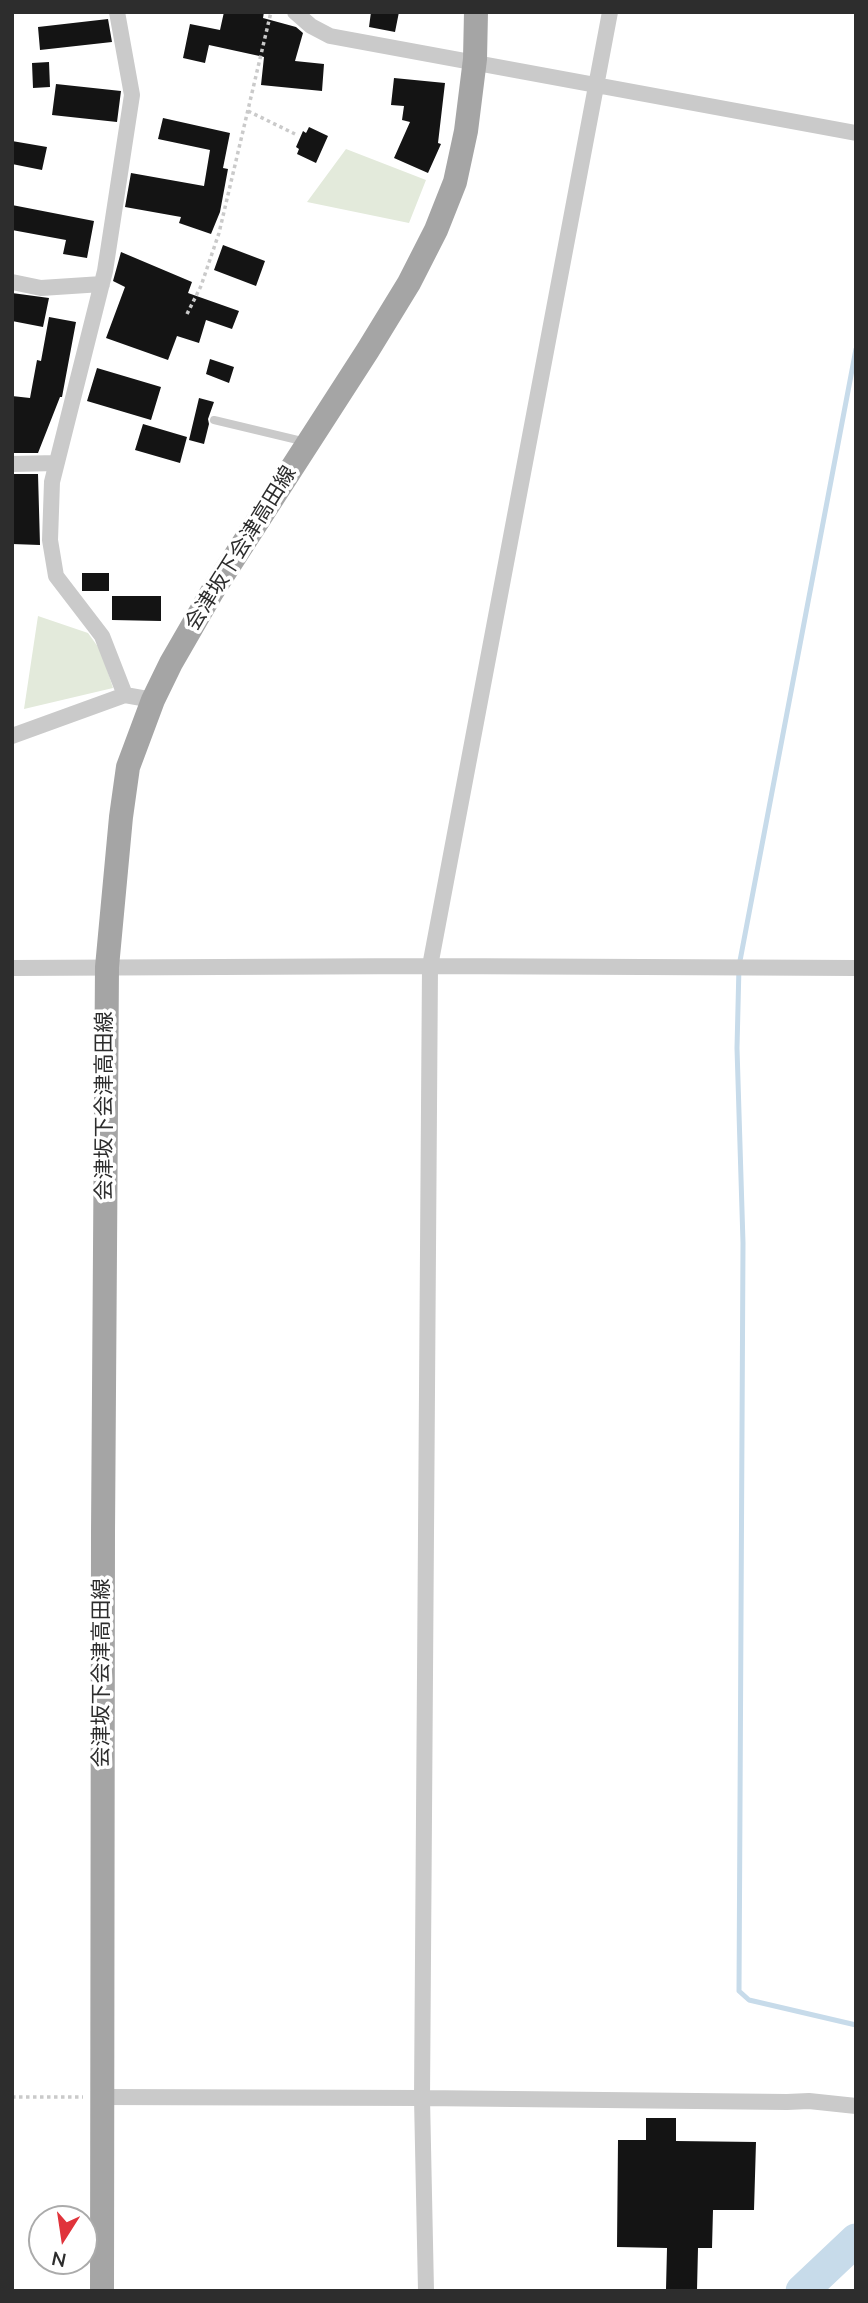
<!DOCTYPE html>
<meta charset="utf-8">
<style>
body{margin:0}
#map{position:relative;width:868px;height:2303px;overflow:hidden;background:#fff;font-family:"Nunito Sans",sans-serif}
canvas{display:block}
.frame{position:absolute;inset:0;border:14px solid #2d2d2d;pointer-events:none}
.north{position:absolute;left:28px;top:2205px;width:70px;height:70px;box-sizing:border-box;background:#fff;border:2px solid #ababab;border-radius:50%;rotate:192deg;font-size:19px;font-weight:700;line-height:28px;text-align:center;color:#2d2d2d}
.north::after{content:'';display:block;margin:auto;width:24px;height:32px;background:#e0333b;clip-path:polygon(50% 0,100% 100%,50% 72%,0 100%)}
</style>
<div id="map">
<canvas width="868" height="2303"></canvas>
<div class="frame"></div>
<div class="north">N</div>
</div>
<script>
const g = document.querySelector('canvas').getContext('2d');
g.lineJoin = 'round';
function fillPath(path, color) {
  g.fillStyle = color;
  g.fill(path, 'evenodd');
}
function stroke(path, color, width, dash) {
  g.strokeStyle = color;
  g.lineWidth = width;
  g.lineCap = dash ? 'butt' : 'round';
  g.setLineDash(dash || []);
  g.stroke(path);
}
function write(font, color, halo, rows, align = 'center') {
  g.font = font + ' "Nunito Sans","Noto Sans JP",sans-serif';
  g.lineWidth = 7;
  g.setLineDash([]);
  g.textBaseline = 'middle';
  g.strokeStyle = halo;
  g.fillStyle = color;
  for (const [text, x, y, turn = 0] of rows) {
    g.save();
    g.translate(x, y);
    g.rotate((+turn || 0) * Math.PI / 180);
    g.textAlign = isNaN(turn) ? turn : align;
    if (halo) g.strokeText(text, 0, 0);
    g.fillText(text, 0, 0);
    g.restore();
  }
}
const green = new Path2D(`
 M346 149 426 180 409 223 307 202Z
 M38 616 88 633 101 651 113 688 24 709Z`);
const stream = new Path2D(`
 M856 349 739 966 737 1048 743 1243 739 1991 749 2000 856 2025`);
const river = new Path2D(`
 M802 2291 856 2240`);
const building = new Path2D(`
 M224 12H264L263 18 296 27 303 33 295 61 324 64 322 91 261 85 264 57 209 45 205 63 183 58 190 24 220 30Z
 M371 12H399L395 32 369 27Z
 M108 19 112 42 40 50 38 27Z
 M49 62 50 87 33 88 32 63Z
 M394 78 445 83 438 143 441 144 428 173 394 158 410 122 402 120 404 106 391 105Z
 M56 84 121 91 117 122 52 115Z
 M163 118 230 133 223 168 228 169 220 212 211 234 179 223 181 217 125 207 131 173 204 186 210 150 158 139Z
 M309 127 328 136 316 163 297 154 299 149 296 147 303 131 306 133Z
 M12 141 47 147 42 170 12 164Z
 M12 205 94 221 87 258 63 254 66 240 12 230Z
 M223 245 265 261 256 286 214 270Z
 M121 252 192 282 188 293 239 311 232 329 206 320 199 343 177 336 168 360 106 338 125 287 113 281Z
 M12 293 49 298 43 327 12 321Z
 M49 317 76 322 62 397H60L38 453H12V396L30 398 37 360 41 361Z
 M210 359 234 367 229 383 206 374Z
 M97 368 161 387 151 420 87 401Z
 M199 398 214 402 208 419 209 424 204 444 189 440Z
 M143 424 187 437 180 463 135 450Z
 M12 474H38L40 545 12 544Z
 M82 573H109V591H82Z
 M112 596H161V621L112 620Z
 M646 2118H676V2141L756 2142 754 2210H713L712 2248H698L697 2290 666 2289 667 2248 617 2247 618 2140H646Z`);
const path = new Path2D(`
 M248 111 295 134
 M187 314 201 286 219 233 271 12
 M12 2097H83`);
const lane = new Path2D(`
 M214 420 306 442`);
const street = new Path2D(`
 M117 12 132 95 105 271 52 482 50 540 56 576 102 636 125 695
 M295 12 311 26 330 36 856 133
 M12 282 41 288 102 284
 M12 464 56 463
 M12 736 125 695 153 700
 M12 968 430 966 856 968
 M102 2097 422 2098 787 2102 809 2101 856 2106
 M426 2291 422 2098 430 966 610 12`);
const primary = new Path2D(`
 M102 2291 103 1531 107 967 121 817 128 767 153 700 171 663 212 592 368 350 409 283 436 230 455 182 466 131 475 59 476 12`);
const streetNames = [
 ["会津坂下会津高田線",242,549,-58],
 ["会津坂下会津高田線",106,1106,-90],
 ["会津坂下会津高田線",103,1673,-90]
];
fillPath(green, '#e3eadb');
stroke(stream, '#c7dbea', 5);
stroke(river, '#c7dbea', 33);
fillPath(building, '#141414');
stroke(path, '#cacaca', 3.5, [3.5, 3.5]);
stroke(lane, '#cacaca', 8);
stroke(street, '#cacaca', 16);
stroke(primary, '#a5a5a5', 24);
write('21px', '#2d2d2d', '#fff', streetNames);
</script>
